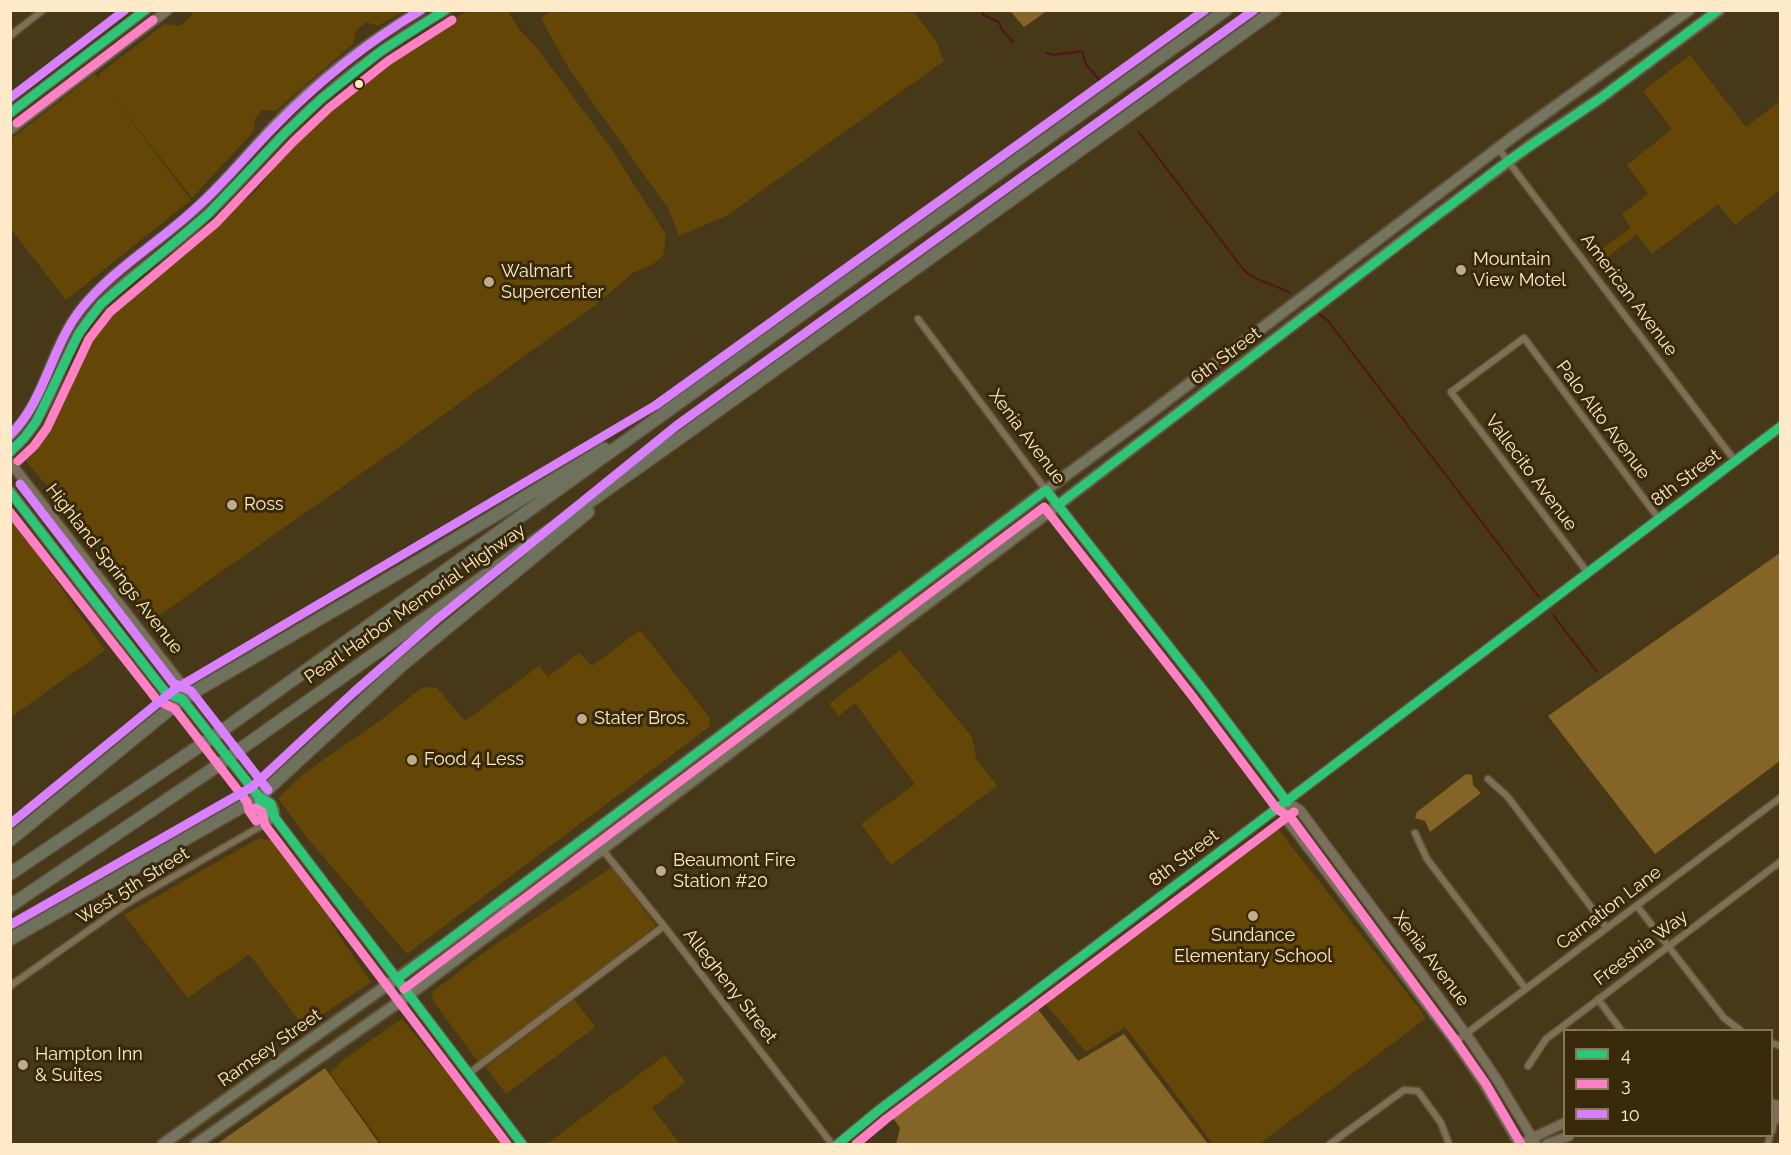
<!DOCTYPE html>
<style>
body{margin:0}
#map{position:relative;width:1791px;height:1155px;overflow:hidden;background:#473818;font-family:Raleway,sans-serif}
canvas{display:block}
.frame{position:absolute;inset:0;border:12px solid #feeac8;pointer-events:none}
.legend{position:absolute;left:1563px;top:1029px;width:210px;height:108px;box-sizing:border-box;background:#38290b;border:2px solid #877657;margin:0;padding:8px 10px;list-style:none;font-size:18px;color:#feeac8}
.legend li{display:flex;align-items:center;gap:12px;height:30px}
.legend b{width:30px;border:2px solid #877657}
</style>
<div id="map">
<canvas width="1791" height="1155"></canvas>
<div class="frame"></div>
<ul class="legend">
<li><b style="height:8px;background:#2dc577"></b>4</li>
<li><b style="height:8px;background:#ff80c5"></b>3</li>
<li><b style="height:8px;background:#d880ff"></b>10</li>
</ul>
</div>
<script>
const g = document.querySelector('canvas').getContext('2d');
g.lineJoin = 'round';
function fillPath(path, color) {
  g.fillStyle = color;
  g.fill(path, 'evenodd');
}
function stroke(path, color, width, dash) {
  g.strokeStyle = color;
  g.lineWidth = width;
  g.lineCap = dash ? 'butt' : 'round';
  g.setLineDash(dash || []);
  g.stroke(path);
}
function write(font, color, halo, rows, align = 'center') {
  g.font = font + ' Raleway,sans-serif';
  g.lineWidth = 6;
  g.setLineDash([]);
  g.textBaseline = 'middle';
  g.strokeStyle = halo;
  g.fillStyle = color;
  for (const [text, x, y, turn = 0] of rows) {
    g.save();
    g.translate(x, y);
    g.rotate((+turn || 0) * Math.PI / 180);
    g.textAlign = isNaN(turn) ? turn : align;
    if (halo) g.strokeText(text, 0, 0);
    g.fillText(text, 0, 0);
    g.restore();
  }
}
const built = new Path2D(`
 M192 11H405L377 26 367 22 357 29 353 44 275 111 262 110 254 120 255 130 192 198 109 92 191 200 66 300 11 229V139L95 74 99 79V74L164 24 180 26 191 16Z
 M473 11H508L519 29 536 47 611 148 666 235 663 256 653 264 633 273 595 305 396 449 151 621 118 577 112 568V559L98 538 88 530 66 504 58 499 26 461 27 451 50 417 76 360 101 319 118 298 255 192 278 162 324 114 426 36 462 14Z
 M551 11H913L936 41 944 61 726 216 679 236 669 210 569 69 541 18Z
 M1690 55 1746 127 1780 101V190L1735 225 1718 204 1652 254 1637 234 1596 266 1589 258 1631 228 1622 214 1648 194 1627 165 1672 129 1643 91Z
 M10 515 105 650 11 717H10Z
 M640 630 710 718V726L407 954 308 839 278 798 302 775 385 717 423 687 437 688 465 721 539 666 548 677 579 653 592 666Z
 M900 650 972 737 976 758 997 786 891 865 861 824 915 784 855 703 839 716 829 704Z
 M1273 829H1278L1422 1012 1425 1019 1259 1144H1213L1125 1027 1086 1052 1045 1003Z
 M259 838 275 841 321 902 336 931 371 982 304 1027 249 954 188 998 124 915Z
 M612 867 656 926 479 1063 433 1001 432 992 490 948Z
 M573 998 595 1027 506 1094 486 1067Z
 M402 1019 446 1072 503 1144H382L330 1073 347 1057Z
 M665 1055 685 1082 652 1108 680 1144H547Z`);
const green = new Path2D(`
 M1010 11H1047L1024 27Z
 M1780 553V761L1655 854 1548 716Z
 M1466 774 1472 775 1473 785 1481 793 1430 832 1425 821 1415 818 1417 812Z
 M1037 1008 1078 1061 1124 1034 1208 1144H896L900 1128 893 1118Z
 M325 1068 378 1142 375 1144H217Z`);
const stream = new Path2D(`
 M982 10 983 15 999 22 1002 30 1013 42
 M1046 53 1054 55 1082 51 1086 64 1100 81
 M1138 131 1243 269C1256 283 1274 283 1289 293
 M1319 314 1328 321 1539 597
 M1553 615 1597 672`);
const street = new Path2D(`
 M10 36 43 10
 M1498 148 1735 461
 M918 319 1046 490
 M1588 573 1451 392 1524 338 1659 519
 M1488 779 1507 796 1607 928
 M1415 833 1427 859 1526 989
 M602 849 664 926 832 1144
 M1637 906 1724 1018 1740 1030
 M10 986 126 904 275 818
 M1598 999 1621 1030
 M1455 1042 1780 798
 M1772 1043 1780 1046
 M1528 1066 1546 1039 1780 862
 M468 1074 664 926
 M1772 1131 1778 1105
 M1330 1144 1404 1090 1418 1091 1441 1123 1449 1144
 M1768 1144 1770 1136`);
const secondary = new Path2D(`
 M10 113 146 10
 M10 130 168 10
 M10 436C44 403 50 350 78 313 108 273 153 247 190 214 227 182 255 142 290 109 330 71 373 38 421 10
 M10 452C53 417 57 358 90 317 119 280 162 257 196 225 228 197 255 164 284 134 332 85 386 44 446 10
 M10 462 179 681 182 699
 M1046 490 1203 690 1287 802 1300 810 1466 1034 1496 1078 1536 1144
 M10 491 98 607 166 693 182 699 259 797C260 809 264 815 275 818
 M259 797C271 801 275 806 275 818L522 1144
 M1287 802V820L1455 1042 1484 1084 1519 1144
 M1772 1104 1780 1106
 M1772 1117 1780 1119
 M1526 1141 1564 1123
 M838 1144 879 1110 1780 427
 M1547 1144 1569 1136`);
const primary = new Path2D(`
 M476 944 480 931 509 909 504 900
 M163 1144 445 944 1046 490 1148 415 1514 136 1689 10
 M196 1144 409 995 1058 505 1414 232 1532 144 1602 97 1719 10`);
const highway = new Path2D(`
 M223 730 1226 10
 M239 750 684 435 1275 10
 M10 840 182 699 427 556 605 449
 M10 874 201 745
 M10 906 217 766
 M10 939 259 797 402 665 588 512`);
const highwayBridge = new Path2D(`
 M201 745 223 730
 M217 766 239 750`);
const bus1 = new Path2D(`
 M10 113 145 10
 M10 452 24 438 36 422 79 333 101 304 208 214 284 134 321 99 381 51 445 10
 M10 492 166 693 182 699 259 797 260 806 266 814
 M1058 505 1508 161 1602 97 1718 10
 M259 797 271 804 275 818 522 1144
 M397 979 1046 490 1203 690 1287 802
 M838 1144 879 1110 1780 427`);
const bus2 = new Path2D(`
 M17 123 153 20
 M18 461 34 446 47 428 89 339 110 312 216 223 293 142 329 108 388 61 452 20
 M10 512 157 700 175 709 247 802 249 811 256 821
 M255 808 262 812 265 825 507 1144
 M404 989 1044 507 1193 697 1277 809 1292 819 1456 1041 1486 1084 1521 1144
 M856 1144 886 1119 1294 812`);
const bus3 = new Path2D(`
 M10 98 125 10
 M10 435C45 401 51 347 81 309 113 269 160 242 197 207 225 182 249 152 276 125 319 81 368 42 421 10
 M20 484 173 683 191 691 268 790
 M10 824 175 689 656 405 1205 10
 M10 925 252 787 354 692 436 620 676 426 1254 10`);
const markers = [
 [359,84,5,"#feeac8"],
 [1461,270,6,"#beac8a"],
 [489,282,6,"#beac8a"],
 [232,505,6,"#beac8a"],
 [582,719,6,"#beac8a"],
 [412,760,6,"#beac8a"],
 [661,871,6,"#beac8a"],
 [1253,916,6,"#beac8a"],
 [23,1065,6,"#beac8a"]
];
const poiNames = [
 ["Mountain",1473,260],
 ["View Motel",1473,281],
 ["Walmart",501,272],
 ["Supercenter",501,293],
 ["Ross",244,505],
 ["Stater Bros.",594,719],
 ["Food 4 Less",424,760],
 ["Beaumont Fire",673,861],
 ["Station #20",673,882],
 ["Sundance",1253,936,"center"],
 ["Elementary School",1253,957,"center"],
 ["Hampton Inn",35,1055],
 ["& Suites",35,1076]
];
const streetNames = [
 ["American Avenue",1629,295,53],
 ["6th Street",1226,356,-37],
 ["Palo Alto Avenue",1603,420,53],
 ["Xenia Avenue",1027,437,53],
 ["Vallecito Avenue",1531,473,53],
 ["8th Street",1686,478,-37],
 ["Highland Springs Avenue",114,569,52],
 ["Pearl Harbor Memorial Highway",415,604,-35],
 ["8th Street",1184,858,-37],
 ["West 5th Street",133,886,-32],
 ["Carnation Lane",1609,908,-37],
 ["Freeshia Way",1641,948,-37],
 ["Xenia Avenue",1431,959,53],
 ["Allegheny Street",730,986,52],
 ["Ramsey Street",270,1048,-35]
];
fillPath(built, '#644707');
fillPath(green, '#846427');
stroke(stream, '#531417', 2);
stroke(street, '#5e513a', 9);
stroke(secondary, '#5e513a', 12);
stroke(primary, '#5e513a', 14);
stroke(highway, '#5e513a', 15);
stroke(street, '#7e6f55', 6);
stroke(secondary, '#787059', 9);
stroke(primary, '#75745f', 10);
stroke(highway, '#6e725d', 12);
stroke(highwayBridge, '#5e513a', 15, []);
stroke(highwayBridge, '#6e725d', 12);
stroke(bus1, '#2dc577', 9);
stroke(bus2, '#ff80c5', 9);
stroke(bus3, '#d880ff', 9);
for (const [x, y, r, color] of markers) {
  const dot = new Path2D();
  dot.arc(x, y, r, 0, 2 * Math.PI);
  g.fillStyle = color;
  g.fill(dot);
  stroke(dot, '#38290b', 2);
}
write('18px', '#feeac8', '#38290b', poiNames, 'left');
write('18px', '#feeac8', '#38290b', streetNames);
</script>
